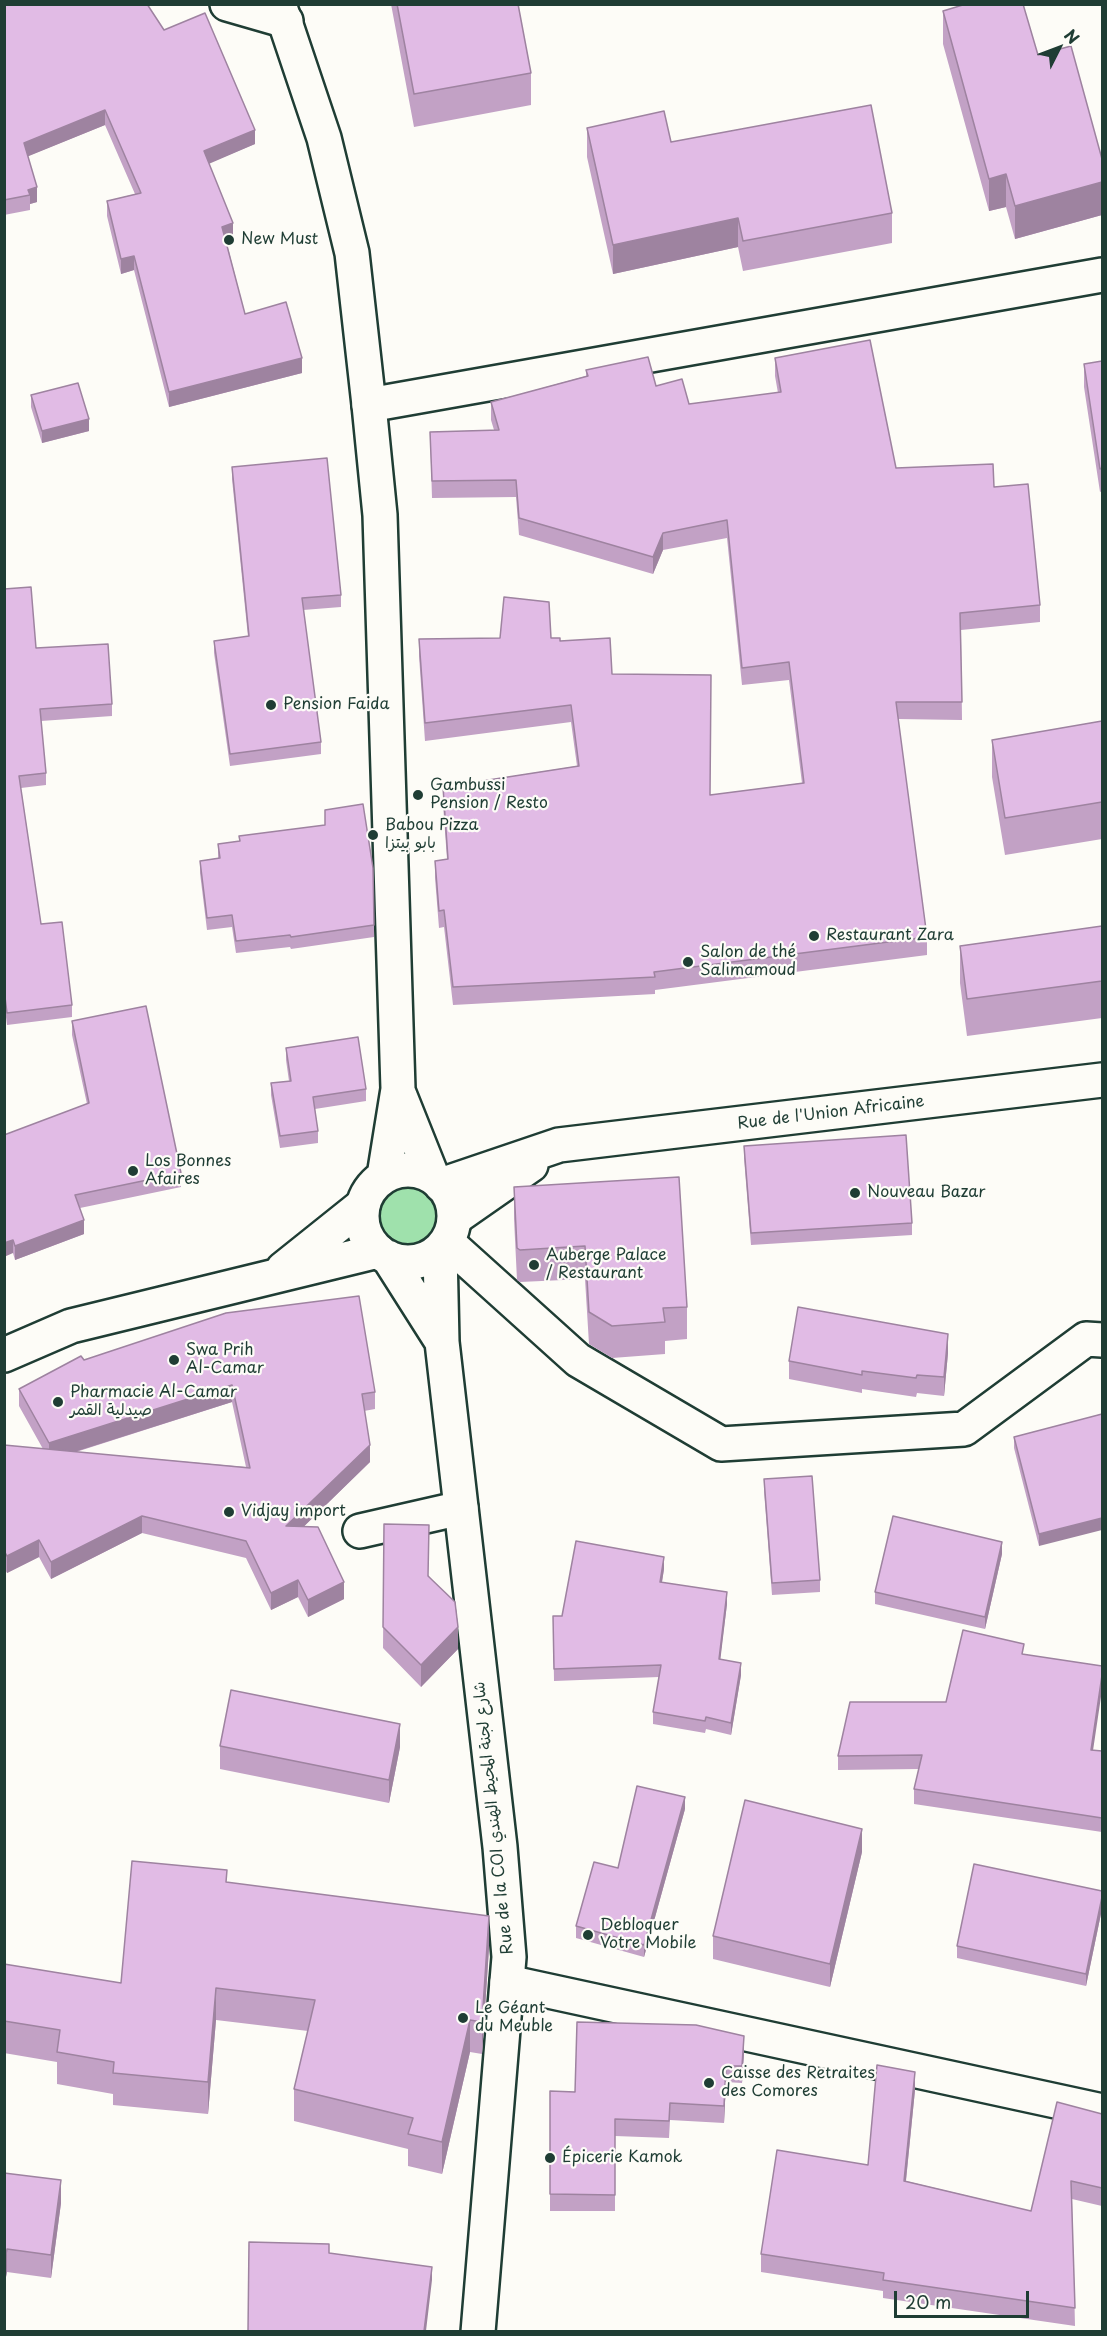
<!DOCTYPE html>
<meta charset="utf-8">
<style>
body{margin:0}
#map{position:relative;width:1107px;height:2336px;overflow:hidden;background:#fdfcf7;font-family:"Playpen Sans",sans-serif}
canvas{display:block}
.frame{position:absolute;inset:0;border:6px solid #1f3d34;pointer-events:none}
.north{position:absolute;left:1029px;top:18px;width:60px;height:60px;-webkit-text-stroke:4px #fdfcf7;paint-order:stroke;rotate:48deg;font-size:16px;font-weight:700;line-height:24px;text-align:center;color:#1f3d34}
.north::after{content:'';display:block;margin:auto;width:21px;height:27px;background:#1f3d34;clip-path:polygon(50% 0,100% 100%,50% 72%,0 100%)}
.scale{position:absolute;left:894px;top:2291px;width:135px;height:27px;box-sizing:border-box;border:3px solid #1f3d34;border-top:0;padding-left:8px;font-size:18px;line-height:21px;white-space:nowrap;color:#1f3d34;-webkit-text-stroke:4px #fdfcf7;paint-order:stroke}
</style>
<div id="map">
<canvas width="1107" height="2336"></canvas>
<div class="frame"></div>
<div class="north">N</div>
<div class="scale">20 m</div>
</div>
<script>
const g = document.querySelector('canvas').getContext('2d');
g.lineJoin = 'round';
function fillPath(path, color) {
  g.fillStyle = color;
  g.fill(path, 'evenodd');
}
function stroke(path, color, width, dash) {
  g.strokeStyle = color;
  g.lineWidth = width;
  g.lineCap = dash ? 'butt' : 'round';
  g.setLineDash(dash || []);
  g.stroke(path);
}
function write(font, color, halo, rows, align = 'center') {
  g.font = font + ' "Playpen Sans","Playpen Sans Arabic",sans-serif';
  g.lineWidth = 4.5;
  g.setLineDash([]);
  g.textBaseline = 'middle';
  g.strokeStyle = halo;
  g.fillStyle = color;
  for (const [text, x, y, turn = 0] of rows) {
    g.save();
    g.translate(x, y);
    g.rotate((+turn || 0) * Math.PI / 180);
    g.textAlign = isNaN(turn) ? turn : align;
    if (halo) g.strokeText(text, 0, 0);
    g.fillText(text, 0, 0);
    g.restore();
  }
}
const green = new Path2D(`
 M374 1216a35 35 0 1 1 70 0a35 35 0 1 1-70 0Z`);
const minor = new Path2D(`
 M227 4 286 21
 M369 405 1102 275
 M441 1185 559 1145 1102 1080
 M455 1218 531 1165
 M447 1242 578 1360 721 1444 964 1429 1086 1339 1102 1340
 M283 1269 363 1205
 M4 1355 71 1326 378 1251
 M360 1531 461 1508
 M507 1982 1102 2111`);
const major = new Path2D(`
 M279 4 324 138 352 253 369 405 380 515 398 1089 384 1176
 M398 1091 432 1176
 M362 1216a46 46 0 1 1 92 0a46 46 0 1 1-92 0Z
 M440 1251 442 1342 500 1847 509 1957 478 2332
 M388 1257 442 1342`);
const wall = new Path2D(`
 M4 4 164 30 255 144 209 163 233 238 226 240 245 314 302 373 169 407 134 270 121 274 107 216V201L135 194 105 125 28 156 37 202 30 204V210L4 215Z
 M391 4H518L531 73V105L414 127Z
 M943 11 1102 159V215L1015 239 1006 207 989 211 943 44Z
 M587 128 671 142 892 213V243L743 271 738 247 613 274 587 157Z
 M775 358 896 468 994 487 1040 605V622L961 630 962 720 898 719 927 937V955L655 990V994L453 1005 444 927 439 928 435 878V861L447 859 443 804V787L577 766 571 722 425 741 419 656V639L551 638 560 641 612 674 710 795 802 783 789 680 742 685 727 538 663 550 653 574 519 535 516 497 432 498 430 432 494 430 491 420V402L586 376V370L656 386 689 404 778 393 775 376Z
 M1102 361V491L1100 492 1084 387V364Z
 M31 395 89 431 42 443 31 407Z
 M232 467 341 595V607L303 610 321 742V754L230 766 214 653V641L248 637 232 479Z
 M4 589 36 648 112 704V716L41 721 46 773V785L21 788 41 924 72 1005V1017L7 1025 4 1001Z
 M1102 721V839L1005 855 992 777V740Z
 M239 836 374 925V937L291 949 290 947 236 953 232 927 207 930 200 873V861L218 858V844L239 841Z
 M1102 926V1018L967 1036 960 983V946Z
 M72 1021 181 1173V1187L80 1208 84 1234 15 1260 13 1253 4 1135 87 1104 72 1035Z
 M286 1048 366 1089V1101L315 1109 318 1131V1143L280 1148 271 1095V1083L289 1081 286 1060Z
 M744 1146 912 1223V1235L751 1245 744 1158Z
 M514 1187 687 1307V1339L665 1341V1354L612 1358 589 1344 585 1279 520 1282 517 1280 514 1219Z
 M948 1353 944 1396 917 1393 916 1397 862 1389V1393L789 1379V1361Z
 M84 1360 375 1392V1409L364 1411 370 1462 303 1527 344 1599 308 1617 298 1597 271 1610 246 1558 142 1533 51 1579 39 1557 7 1573 4 1568V1445L43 1449 19 1406V1389ZM232 1402 246 1467 76 1452Z
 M1102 1414 1039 1546 1014 1448V1437Z
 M764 1479 820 1580V1592L772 1595 764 1491Z
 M384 1524 429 1576 458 1649 421 1687 383 1648Z
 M1002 1554 985 1629 875 1604V1592Z
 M664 1569 662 1582 727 1604 720 1659 741 1675 731 1735 706 1729 705 1733 653 1724V1712L659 1677 554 1681 553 1616H562Z
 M1024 1655 1093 1750 1102 1751V1832L914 1804V1789L919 1769 838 1770V1756L946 1702Z
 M220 1746 400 1747 389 1803 220 1769Z
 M685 1809 644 1957 576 1938V1926L618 1868Z
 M862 1852 830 1987 713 1959V1936Z
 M227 1882 489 1948 482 2054 470 2052 442 2174 408 2166V2149L294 2121V2089L308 2031 216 2020 208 2114 113 2105V2094L57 2084V2062L4 2053V1964L121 1983Z
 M1102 1891V1909L1086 1986 957 1958V1946Z
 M744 2053 742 2083 726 2082 724 2123 670 2120 669 2138 615 2136V2211H550V2091L575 2092Z
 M915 2090 906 2181 1031 2211 1102 2114V2206L1072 2199 1075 2326 883 2298V2291L761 2272V2254L868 2165Z
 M4 2173 61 2203 51 2278 7 2272 4 2287Z`);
const shadedWall = new Path2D(`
 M105 110V125L24 158V143Z
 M255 130V144L204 166V151Z
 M1006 174V207L989 211V179Z
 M1102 182V215L1015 239V206Z
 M37 187V202L30 204V195L28 190Z
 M738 218V247L613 274V245Z
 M233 223V238L222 242V227Z
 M134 256V270L121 274V259Z
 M302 358V373L169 407V392Z
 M89 419V431L42 443V431Z
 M663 533V550L653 574V557Z
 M84 1220V1234L15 1260V1246Z
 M13 1240V1253L4 1257V1243Z
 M948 1334V1353L944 1396V1377Z
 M232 1385V1402L49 1460V1443Z
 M370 1445V1462L286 1544V1526Z
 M142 1516V1533L51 1579V1562Z
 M1102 1518V1530L1039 1546V1534Z
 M39 1540V1557L7 1573V1556Z
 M1002 1542V1554L985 1629V1617Z
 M664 1557V1569L660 1594V1582Z
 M298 1580V1597L271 1610V1593Z
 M344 1582V1599L308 1617V1600Z
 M727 1592V1604L719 1671V1659Z
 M458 1627V1649L421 1687V1665Z
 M741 1663V1675L731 1735V1723Z
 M1102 1675V1690L1091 1764V1750Z
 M400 1724V1747L389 1803V1780Z
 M685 1797V1809L644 1957V1945Z
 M862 1829V1852L830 1987V1964Z
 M1102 1897V1909L1086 1986V1974Z
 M489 1916V1948L482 2054V2022Z
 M216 1988V2020L208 2114V2082Z
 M470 2020V2052L442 2174V2142Z
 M744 2036V2053L742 2083V2066Z
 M726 2066V2082L724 2123V2106Z
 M915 2072V2090L904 2199V2181Z
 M61 2180V2203L51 2278V2255Z
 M7 2249V2272L4 2287V2264Z
 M432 2267V2280L426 2331H424Z`);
const building = new Path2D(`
 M4 4H147L164 30 205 13 255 130 204 151 233 223 222 227 245 314 286 302 302 358 169 392 134 256 121 259 107 201 141 193 105 110 24 143 37 187 28 190 30 195 4 200Z
 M397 4H518L531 73 414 94Z
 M966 4H1023L1038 55 1071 46 1102 159V182L1015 206 1006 174 989 179 943 11Z
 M871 105 892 213 743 241 738 218 613 245 587 128 664 111 671 142Z
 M870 340 896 468 993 464 994 487 1028 484 1040 605 960 613 962 702H896L927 937 654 972 655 977 453 987 444 910 439 911 435 861 448 859 443 787 579 766 571 705 425 723 419 639 500 638 504 597 549 602 551 638H560V641L610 638 612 674 711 675 710 795 804 783 789 662 742 668 727 520 663 533 653 557 519 518 516 480 432 481 430 432 499 430 491 402 588 376 586 370 648 357 656 386 682 379 689 404 781 392 775 358Z
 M1102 361V468L1100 469 1084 364Z
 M78 383 89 419 42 431 31 395Z
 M327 458 341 595 302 598 321 742 230 754 214 641 249 636 232 467Z
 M31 587 36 648 108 644 112 704 40 709 46 773 19 776 41 924 62 922 72 1005 7 1013 4 989V589Z
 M1102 721V802L1005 818 992 740Z
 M363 804 373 868 374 925 291 937 290 935 236 941 232 915 207 918 200 861 220 858 218 844 240 841 239 836 325 825V810Z
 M1102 926V981L967 999 960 946Z
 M146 1006 181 1173 75 1195 84 1220 15 1246 13 1240 4 1243V1135L89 1103 72 1021Z
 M358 1037 366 1089 313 1097 318 1131 280 1136 271 1083 291 1081 286 1048Z
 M906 1135 912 1223 751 1233 744 1146Z
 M679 1177 687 1307 663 1308 665 1322 612 1326 589 1312 585 1246 520 1250 517 1248 514 1187Z
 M359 1296 375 1392 362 1394 370 1445 286 1526 318 1527 344 1582 308 1600 298 1580 271 1593 246 1541 142 1516 51 1562 39 1540 7 1556 4 1551V1445L250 1468 232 1385 49 1443 19 1389 81 1356 84 1360 226 1313Z
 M798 1307 948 1334 944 1377 917 1375 916 1378 862 1371V1375L789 1361Z
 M1102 1414V1518L1039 1534 1014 1437Z
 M812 1476 820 1580 772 1583 764 1479Z
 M893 1516 1002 1542 985 1617 875 1592Z
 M384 1524 429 1525 428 1576 455 1602 458 1627 421 1665 383 1627Z
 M576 1541 664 1557 660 1582 727 1592 719 1659 741 1663 731 1723 706 1717 705 1721 653 1712 661 1665 554 1669 553 1616H562Z
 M963 1630 1024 1644 1022 1654 1102 1666V1675L1091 1750 1102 1751V1818L914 1789 922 1755 838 1756 850 1702H946Z
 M231 1690 400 1724 389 1780 220 1746Z
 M637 1786 685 1797 644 1945 576 1926 594 1862 618 1868Z
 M745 1800 862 1829 830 1964 713 1936Z
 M132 1861 227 1870 226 1882 489 1916 482 2022 470 2020 442 2142 408 2134 413 2118 294 2089 315 2000 216 1988 208 2082 113 2073 114 2062 57 2052 60 2030 4 2021V1964L121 1983Z
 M974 1864 1102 1891V1897L1086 1974 957 1946Z
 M577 2022 696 2025 744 2036 742 2066H726L724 2106 670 2103 669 2121 615 2119V2195L550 2194V2091L575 2092Z
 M877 2065 915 2072 904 2181 1031 2211 1057 2102 1102 2114V2188L1071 2181 1075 2308 883 2280 884 2273 761 2254 777 2150 868 2165Z
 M4 2173 61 2180 51 2255 7 2249 4 2264Z
 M249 2242 329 2244V2253L432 2267 424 2331H248Z`);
const markers = [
 [229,240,6,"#1f3d34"],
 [271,705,6,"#1f3d34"],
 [418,795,6,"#1f3d34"],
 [373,835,6,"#1f3d34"],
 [814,936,6,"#1f3d34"],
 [688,962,6,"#1f3d34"],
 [133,1171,6,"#1f3d34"],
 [855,1193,6,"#1f3d34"],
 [534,1265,6,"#1f3d34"],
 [174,1360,6,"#1f3d34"],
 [58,1402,6,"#1f3d34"],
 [229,1512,6,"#1f3d34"],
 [588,1935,6,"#1f3d34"],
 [463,2018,6,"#1f3d34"],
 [709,2083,6,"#1f3d34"],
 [550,2158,6,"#1f3d34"]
];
const poiNames = [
 ["New Must",241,240],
 ["Pension Faida",283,705],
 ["Gambussi",430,786],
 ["Pension / Resto",430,804],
 ["Babou Pizza",385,826],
 ["بابو بيتزا",385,844],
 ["Restaurant Zara",826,936],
 ["Salon de thé",700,953],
 ["Salimamoud",700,971],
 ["Los Bonnes",145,1162],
 ["Afaires",145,1180],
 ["Nouveau Bazar",867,1193],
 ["Auberge Palace",546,1256],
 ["/ Restaurant",546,1274],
 ["Swa Prih",186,1351],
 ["Al-Camar",186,1369],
 ["Pharmacie Al-Camar",70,1393],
 ["صيدلية القمر",70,1411],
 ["Vidjay import",241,1512],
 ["Debloquer",600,1926],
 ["Votre Mobile",600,1944],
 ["Le Géant",475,2009],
 ["du Meuble",475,2027],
 ["Caisse des Retraites",721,2074],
 ["des Comores",721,2092],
 ["Épicerie Kamok",562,2158]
];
const streetNames = [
 ["Rue de l'Union Africaine",831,1113,-7],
 ["Rue de la COI شارع لجنة المحيط الهندي",494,1818,-96]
];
fillPath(green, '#9fe1ac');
stroke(minor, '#1f3d34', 38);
stroke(major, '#1f3d34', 38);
stroke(minor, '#fdfcf7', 33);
stroke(major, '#fdfcf7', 33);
fillPath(wall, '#c2a1c5');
fillPath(shadedWall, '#9e83a0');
fillPath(building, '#e1bbe5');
stroke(building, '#9e83a0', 1.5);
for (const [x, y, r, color] of markers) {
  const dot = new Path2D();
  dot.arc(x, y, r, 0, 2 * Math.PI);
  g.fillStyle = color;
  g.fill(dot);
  stroke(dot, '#fdfcf7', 2);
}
write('16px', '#1f3d34', '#fdfcf7', poiNames, 'left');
write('16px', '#1f3d34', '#fdfcf7', streetNames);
</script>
